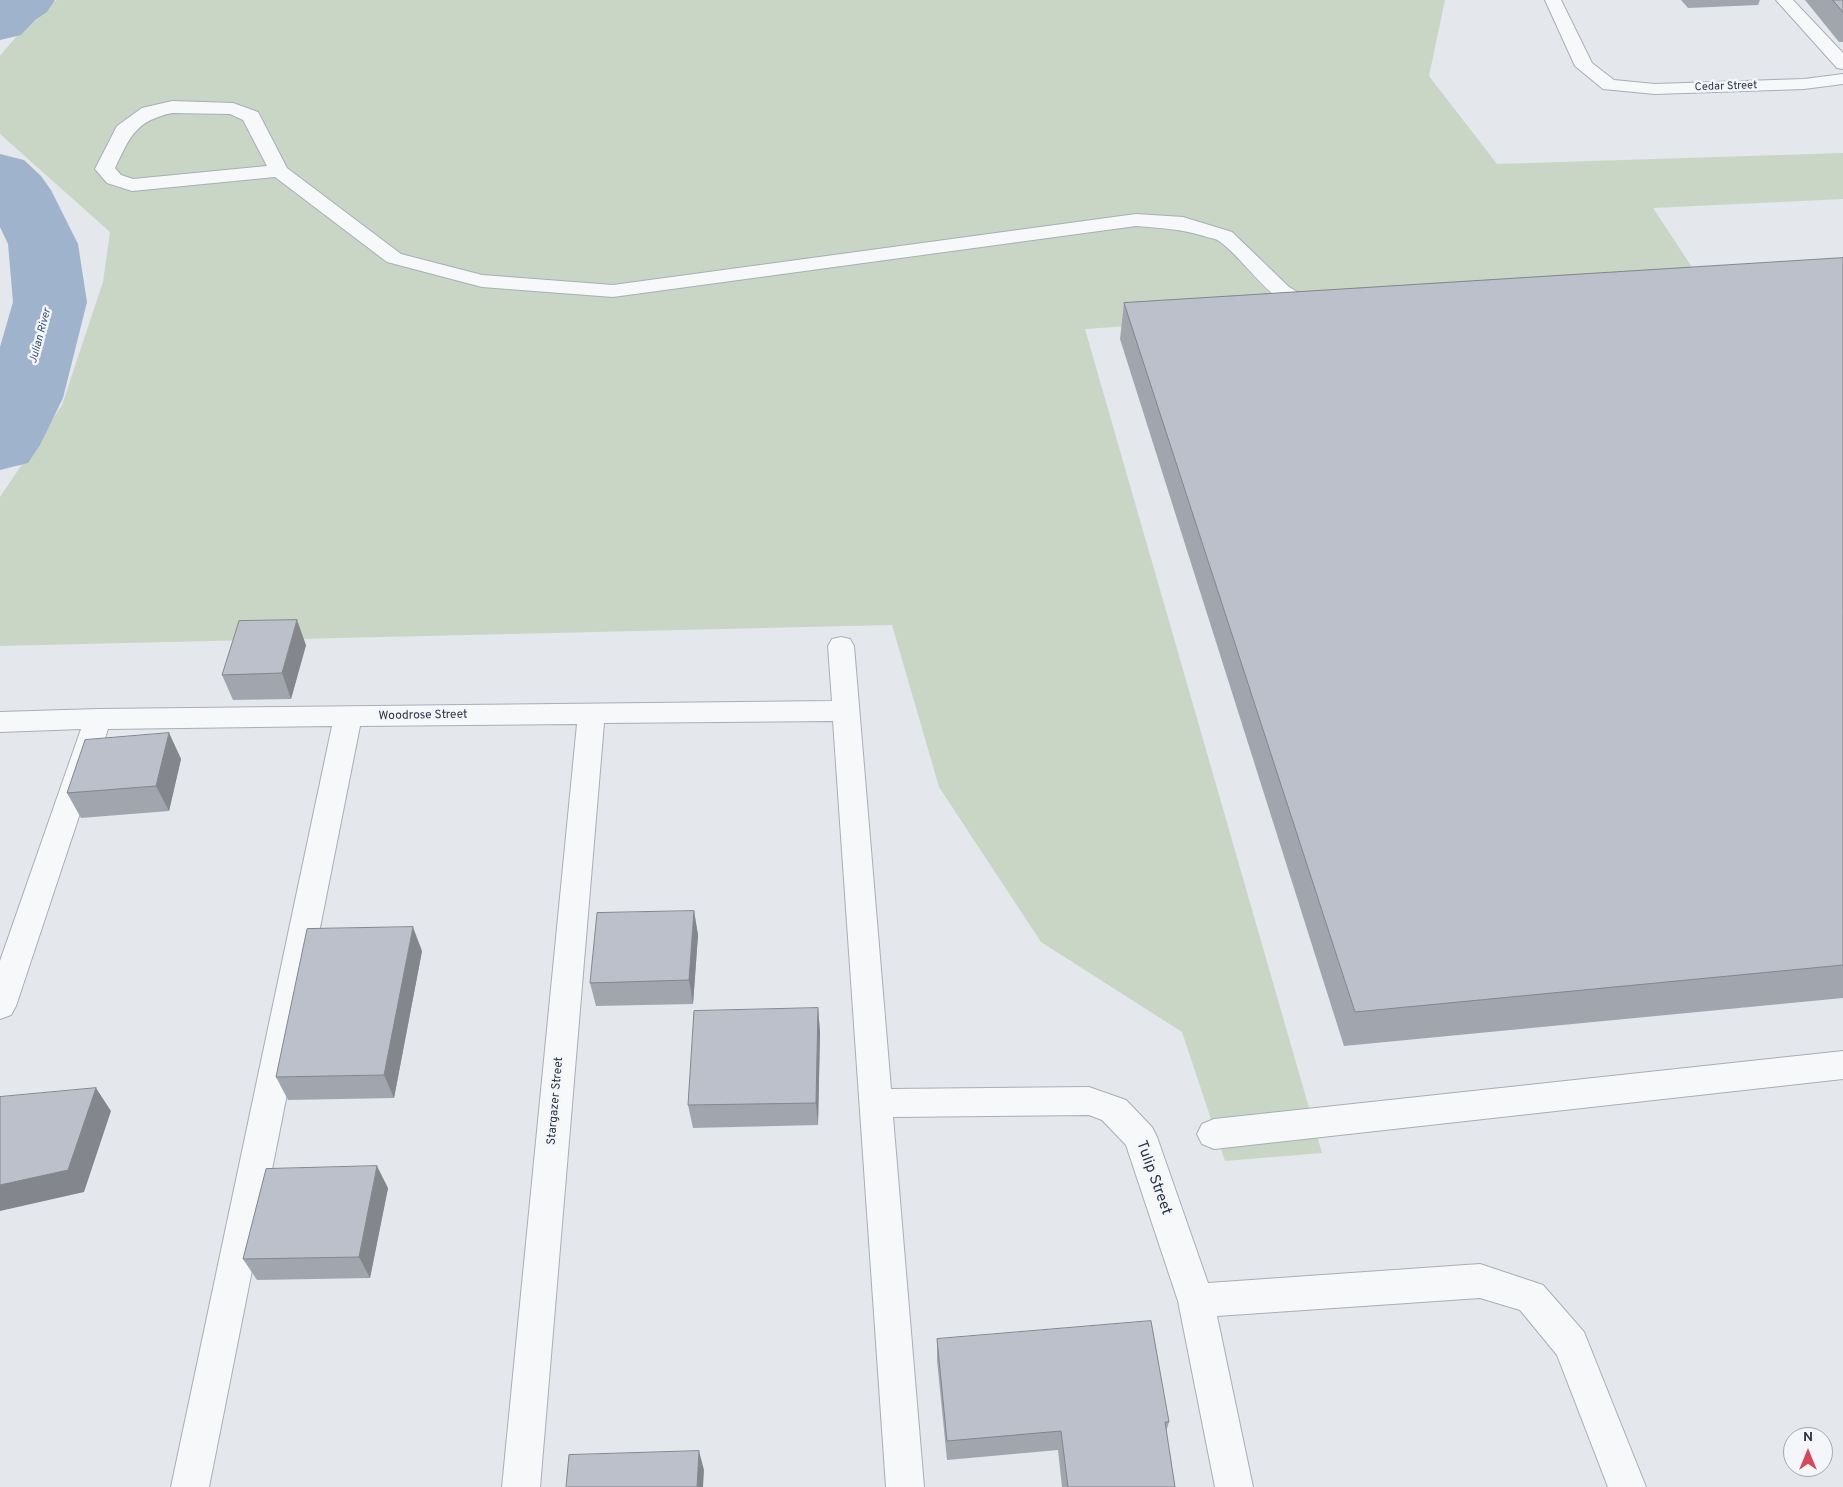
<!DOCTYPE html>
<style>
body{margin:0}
#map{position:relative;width:1843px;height:1487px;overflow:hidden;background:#e4e7ec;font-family:Overpass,sans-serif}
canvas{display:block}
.north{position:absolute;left:1783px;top:1427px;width:50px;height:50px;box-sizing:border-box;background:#f4f6f9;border:1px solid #a4a8b1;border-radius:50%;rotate:0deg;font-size:14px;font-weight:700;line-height:20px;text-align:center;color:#2b3445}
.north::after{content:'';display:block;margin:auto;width:18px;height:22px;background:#d1495b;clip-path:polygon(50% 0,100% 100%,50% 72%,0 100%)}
</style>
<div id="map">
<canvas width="1843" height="1487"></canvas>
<div class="north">N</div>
</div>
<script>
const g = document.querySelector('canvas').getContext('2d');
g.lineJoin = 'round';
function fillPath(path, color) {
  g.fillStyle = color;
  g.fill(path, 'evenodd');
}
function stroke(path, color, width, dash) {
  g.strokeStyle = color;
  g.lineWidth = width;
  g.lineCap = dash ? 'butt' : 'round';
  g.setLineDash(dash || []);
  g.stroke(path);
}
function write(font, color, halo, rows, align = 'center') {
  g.font = font + ' Overpass,sans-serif';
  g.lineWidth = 5;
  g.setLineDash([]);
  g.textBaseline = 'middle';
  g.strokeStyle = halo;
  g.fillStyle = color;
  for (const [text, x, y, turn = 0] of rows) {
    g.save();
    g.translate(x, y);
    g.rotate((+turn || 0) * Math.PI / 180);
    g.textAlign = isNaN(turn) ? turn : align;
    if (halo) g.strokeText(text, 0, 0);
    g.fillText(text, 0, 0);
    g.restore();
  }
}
const green = new Path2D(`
 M57 0H1445L1429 76 1497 164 1843 153V199L1653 208 1709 293 1274 316 1085 329 1322 1153 1225 1161 1182 1032 1041 942 939 787 892 625 0 646V497L62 405 103 282 110 232 0 134V56L35 14Z`);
const river = new Path2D(`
 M0 0H55L47 12 35 20 21 35 0 40Z
 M0 154 24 160 41 176 51 190 78 244 87 302 63 398 40 445 28 463 0 470V347L13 302 8 244 0 227Z`);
const service = new Path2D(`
 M172 101 233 103 258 112 287 168 401 254 482 275 613 285 1136 214 1183 217 1232 232 1289 287 1311 300 1327 303 1330 308 1327 313C1282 324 1250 263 1219 241 1215 238 1209 238 1204 236 1181 229 1161 228 1136 226L613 297 482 287 387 262 275 177 132 191 107 183 95 169 117 126 142 108ZM172 113 230 114 243 120 267 166 133 179 121 175 115 168C130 137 135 121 172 113Z
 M1843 1051V1079L1214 1149 1202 1144 1197 1134 1202 1124 1214 1119Z`);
const minor = new Path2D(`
 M1545 0H1561L1592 63 1614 80 1655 84 1804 79 1843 74V84L1804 89 1655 94 1603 89 1575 66Z
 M1776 0H1793L1843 53V69L1837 68Z
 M841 637 850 639 854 646 891 1089 1089 1087 1126 1100 1152 1127 1157 1137 1208 1283 1480 1264 1543 1285 1584 1332 1646 1487H1608L1557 1355 1520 1310 1480 1298 1217 1316 1253 1487H1215L1178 1301 1126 1145 1102 1120 1089 1115 893 1117 924 1487H886L833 721 604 723 540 1487H502L577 724 360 726 209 1487H171L332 726 108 729 16 1006 11 1015 0 1019V961L81 729 0 732V712L98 709 832 701 828 646 832 639Z`);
const wall = new Path2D(`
 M1681 0H1760L1758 5 1688 8Z
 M1805 0H1843V42H1839Z
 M1843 258V998L1344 1046 1120 339 1124 303Z
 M306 645 291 699 233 700 222 675Z
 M169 733 181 759 169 811 81 818 67 793Z
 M694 911 698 935 693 1004 596 1006 590 983Z
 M422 951 394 1098 288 1100 276 1077Z
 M818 1008 820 1032 818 1125 693 1128 688 1105Z
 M388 1188 370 1278 257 1280 243 1259Z
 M937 1339 1169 1422 1166 1432 1175 1487H1062L1058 1450 947 1460 937 1360Z`);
const shadedWall = new Path2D(`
 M297 620 306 645 291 699 282 673Z
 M169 733 181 759 169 811 156 786Z
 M694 911 698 935 693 1004 689 980Z
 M413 927 422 951 394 1098 384 1075Z
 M818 1008 820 1032 818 1125 816 1103Z
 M96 1088 111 1111 84 1192 0 1211V1185Z
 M377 1166 388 1188 370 1278 359 1257Z
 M699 1451 704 1470 703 1487H697Z`);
const building = new Path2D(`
 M1833 0H1843V12Z
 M1843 258V965L1355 1012 1124 303Z
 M297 620 282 673 222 675 239 621Z
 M169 733 156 786 67 793 85 740Z
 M694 911 689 980 590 983 597 913Z
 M413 927 384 1075 276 1077 307 929Z
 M818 1008 816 1103 688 1105 694 1011Z
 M96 1088 68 1170 0 1185V1097Z
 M377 1166 359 1257 243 1259 266 1169Z
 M1151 1321 1169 1422H1165L1175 1487H1068L1061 1431 947 1441 937 1339Z
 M699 1451 697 1487H566L569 1455Z`);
const farStreetnames = [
 ["Cedar Street",1726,87,-2]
];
const farWaternames = [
 ["Julian River",41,336,-75]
];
const streetNames = [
 ["Woodrose Street",423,716,-1],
 ["Stargazer Street",556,1101,-85]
];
const nearStreetnames = [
 ["Tulip Street",1153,1178,70]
];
fillPath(green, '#c9d6c5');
fillPath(river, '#9fb4cc');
stroke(service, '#a9aeb7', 2);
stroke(minor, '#a9aeb7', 2);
fillPath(service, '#f7f8fa');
fillPath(minor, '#f7f8fa');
fillPath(wall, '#a1a5ae');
fillPath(shadedWall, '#83868d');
fillPath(building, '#bbc0ca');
stroke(building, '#83868d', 1);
write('11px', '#2b3445', '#f4f6f9', farStreetnames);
write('italic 11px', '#34527a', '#f4f6f9', farWaternames);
write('12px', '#2b3445', '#f4f6f9', streetNames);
write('15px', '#2b3445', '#f4f6f9', nearStreetnames);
</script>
